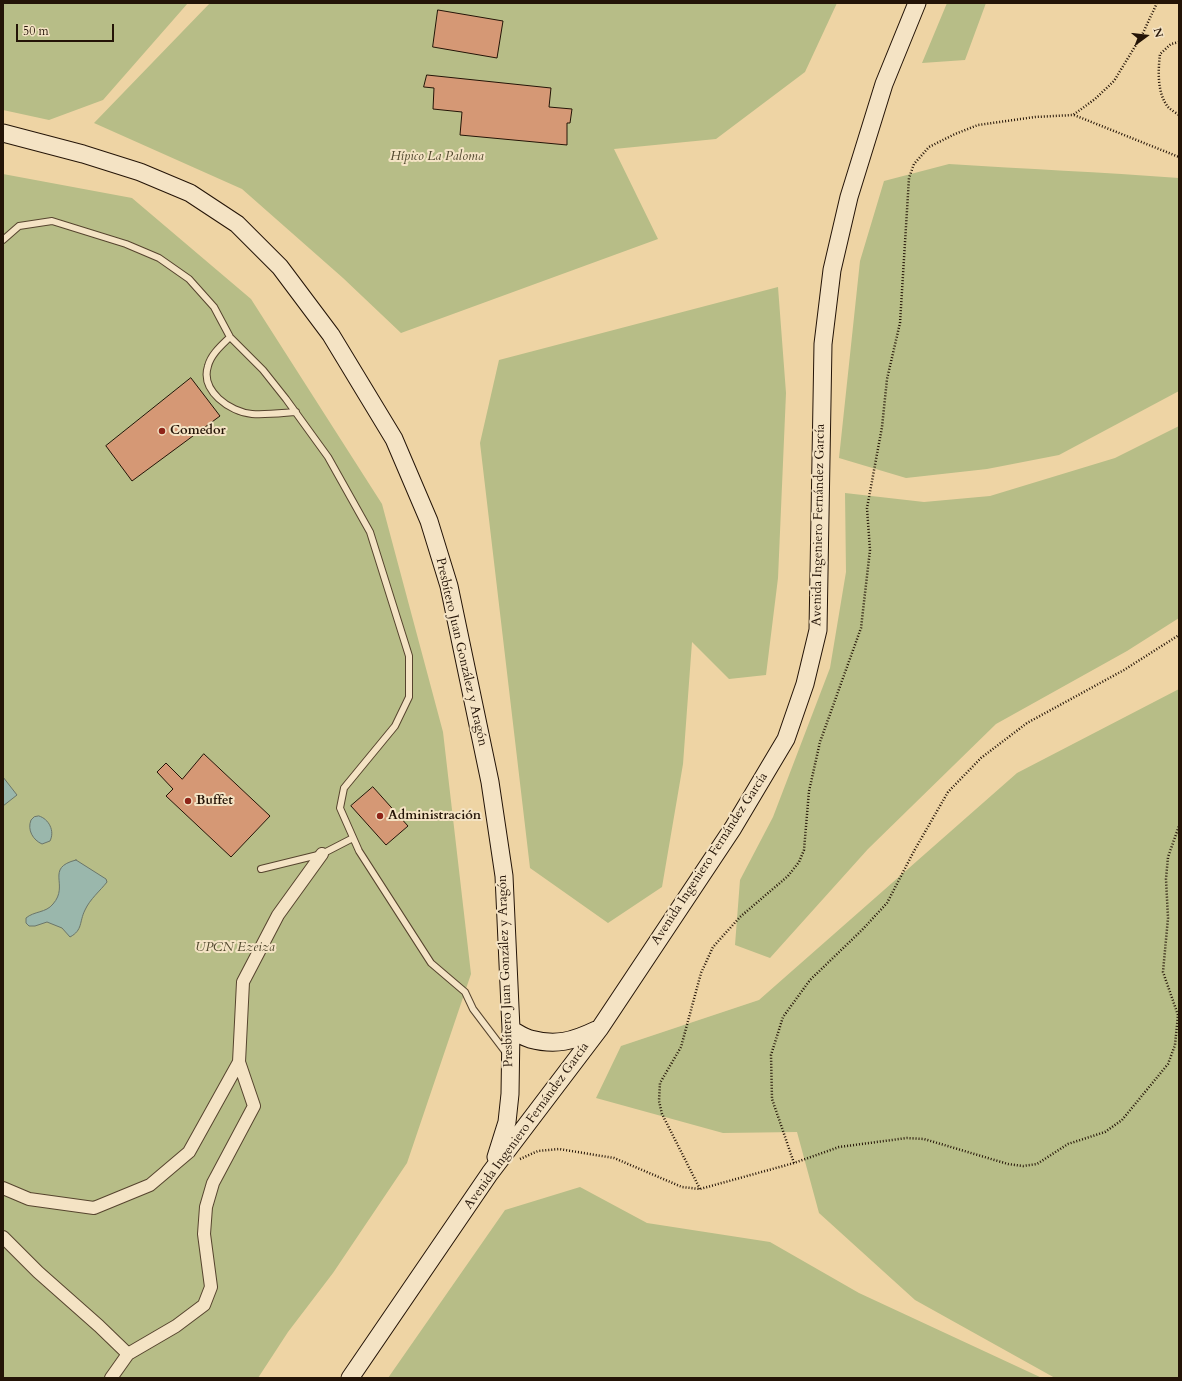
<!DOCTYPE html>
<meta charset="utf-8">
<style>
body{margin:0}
#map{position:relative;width:1182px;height:1381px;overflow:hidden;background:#eed4a4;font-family:Cardo,serif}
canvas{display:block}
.frame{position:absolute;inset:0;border:4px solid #241407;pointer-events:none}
.north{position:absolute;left:1126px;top:16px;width:40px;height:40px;-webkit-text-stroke:3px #f4e3c4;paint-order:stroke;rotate:75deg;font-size:11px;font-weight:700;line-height:16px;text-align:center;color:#241407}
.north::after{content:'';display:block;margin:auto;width:14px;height:18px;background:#241407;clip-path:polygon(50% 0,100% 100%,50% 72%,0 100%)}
.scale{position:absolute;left:16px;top:24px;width:98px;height:18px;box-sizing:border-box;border:2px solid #241407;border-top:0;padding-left:5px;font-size:12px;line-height:14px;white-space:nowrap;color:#241407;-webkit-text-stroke:3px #f4e3c4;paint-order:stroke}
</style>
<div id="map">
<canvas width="1182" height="1381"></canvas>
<div class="frame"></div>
<div class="north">N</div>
<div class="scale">50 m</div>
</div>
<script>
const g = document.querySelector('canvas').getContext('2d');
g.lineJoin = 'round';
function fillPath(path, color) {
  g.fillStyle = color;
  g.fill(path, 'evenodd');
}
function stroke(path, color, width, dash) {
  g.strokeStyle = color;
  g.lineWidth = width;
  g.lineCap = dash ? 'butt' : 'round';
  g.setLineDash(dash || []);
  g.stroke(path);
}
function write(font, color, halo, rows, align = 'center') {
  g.font = font + ' Cardo,serif';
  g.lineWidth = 4;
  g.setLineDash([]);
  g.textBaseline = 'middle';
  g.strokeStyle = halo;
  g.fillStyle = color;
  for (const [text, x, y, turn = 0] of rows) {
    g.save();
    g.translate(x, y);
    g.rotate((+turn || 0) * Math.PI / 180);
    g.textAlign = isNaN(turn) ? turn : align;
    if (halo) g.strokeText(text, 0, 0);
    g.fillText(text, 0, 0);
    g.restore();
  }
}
const green = new Path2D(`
 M3 3H188L103 100 49 120 3 110Z
 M210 3H837L805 72 716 139 614 149 658 239 401 333 343 278 242 189 94 123Z
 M947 3H986L965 60 922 63Z
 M949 164C1025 169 1102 172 1179 178V391L1059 455 987 469 906 478 839 458 860 261 884 181Z
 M3 174 132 198 251 299 382 504 443 732 471 974 407 1163 333 1273 288 1332 258 1378H3Z
 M778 287 786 393 778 578 766 675 729 679 692 642 683 764 662 887 608 923 530 868 480 443 499 360Z
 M1179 426V618L1127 651 996 724 868 849 770 958 735 945 740 880 773 817 830 668 846 572 845 493 924 502 990 496 1115 458Z
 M1179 689V1378H1055L915 1300 819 1213 797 1132 723 1133 596 1098 621 1046 759 1000 1017 773Z
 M580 1187 647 1223 770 1242 859 1293 1042 1378H388L505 1210Z`);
const water = new Path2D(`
 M3 777 17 795 3 806Z
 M39 816C49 819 55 831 50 841L42 844C33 840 27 830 31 820L34 817Z
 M76 860 106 879 107 882C100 891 90 899 85 910 79 922 83 930 70 937L62 928 47 922 35 926H29L26 923V918C34 911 46 913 53 904 70 885 44 868 76 860Z`);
const building = new Path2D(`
 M438 10 503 21 497 58 433 47Z
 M427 75 551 88 549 107 572 109 570 123H567V145L460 135 462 112 433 109 434 88 424 87Z
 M191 378 220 416 132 481 106 446Z
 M204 754 270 816 231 857 166 796 173 789 157 772 166 763 182 779Z
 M373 787 408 826 386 845 351 806Z`);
const path = new Path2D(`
 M1179 42 1171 44 1160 54C1158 71 1157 93 1168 107 1171 110 1176 113 1179 115
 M1074 115 1179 157
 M520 1159 538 1151 559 1149 614 1158 682 1187 700 1189 794 1163 839 1147 907 1138 924 1139 1008 1164 1023 1166 1037 1164 1068 1144 1105 1132 1122 1120 1168 1064 1175 1045 1178 1015 1163 972 1168 918 1166 879 1168 857 1179 826
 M794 1163 772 1099 771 1055 783 1017 810 980 862 930 887 903 914 851 948 792 981 758 1027 723 1124 670 1179 635
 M700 1189 662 1114 659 1101 660 1083 681 1047 701 973 713 947 740 917 788 876 799 862 804 850 809 791 820 742 861 628 870 550 867 508 882 427 887 379 900 323 909 178 914 164 929 147 955 134 978 125 1035 117 1073 115 1095 99 1114 81 1142 35 1157 3`);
const lane = new Path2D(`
 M3 240 19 226 52 221 126 244 159 258 189 279 214 307 230 337 263 370 286 399 328 457 370 532 409 656V697L395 726 344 788 340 808 359 851 431 963 465 992 473 1009 507 1054
 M230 337C222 345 211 354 208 366 200 391 230 412 252 414 266 415 282 413 296 412
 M261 869 322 854 353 838`);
const street = new Path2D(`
 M3 1188 29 1199 94 1208 150 1185 189 1152 239 1062
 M3 1237 38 1272 99 1326 128 1354 176 1326 204 1305 211 1287 204 1234 206 1207 213 1183 254 1106 239 1062 243 982 278 915 322 854
 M111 1378 128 1354`);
const secondary = new Path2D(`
 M3 133 83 154 140 172 190 193 237 224 280 267 331 335 394 439 429 521 449 586 490 782 504 876 511 1029 510 1094 507 1122 496 1157
 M511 1029C517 1033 524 1037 530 1039 556 1046 573 1041 596 1030
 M350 1378 490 1173 600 1028 733 828 786 739 805 684 818 630 823 344 832 270 849 197 884 84 917 3`);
const markers = [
 [162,431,4,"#8f2418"],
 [188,801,4,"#8f2418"],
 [380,816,4,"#8f2418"]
];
const parkNames = [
 ["Hípico La Paloma",437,157],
 ["UPCN Ezeiza",235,948]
];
const poiNames = [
 ["Comedor",170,431],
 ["Buffet",196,801],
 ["Administración",388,816]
];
const streetNames = [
 ["Avenida Ingeniero Fernández García",819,525,-89],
 ["Presbítero Juan González y Aragón",461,652,77],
 ["Avenida Ingeniero Fernández García",710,859,-57],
 ["Presbítero Juan González y Aragón",506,971,-92],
 ["Avenida Ingeniero Fernández García",527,1126,-54]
];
fillPath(green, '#b7bd87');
fillPath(water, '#9ab7ac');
stroke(water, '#6b766a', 1);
fillPath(building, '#d59875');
stroke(building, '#241407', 1);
stroke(lane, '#56442e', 8);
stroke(street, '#56442e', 14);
stroke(secondary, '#241407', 19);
stroke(path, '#241407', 2.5, [1, 2]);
stroke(lane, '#f4e3c4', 6);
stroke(street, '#f4e3c4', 12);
stroke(secondary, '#f4e3c4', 17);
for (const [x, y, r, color] of markers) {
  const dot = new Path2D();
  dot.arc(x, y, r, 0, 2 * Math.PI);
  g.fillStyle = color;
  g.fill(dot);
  stroke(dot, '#f4e3c4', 1.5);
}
write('italic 13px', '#50472d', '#f4e3c4', parkNames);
write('bold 13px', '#241407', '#f4e3c4', poiNames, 'left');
write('13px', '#241407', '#f4e3c4', streetNames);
</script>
